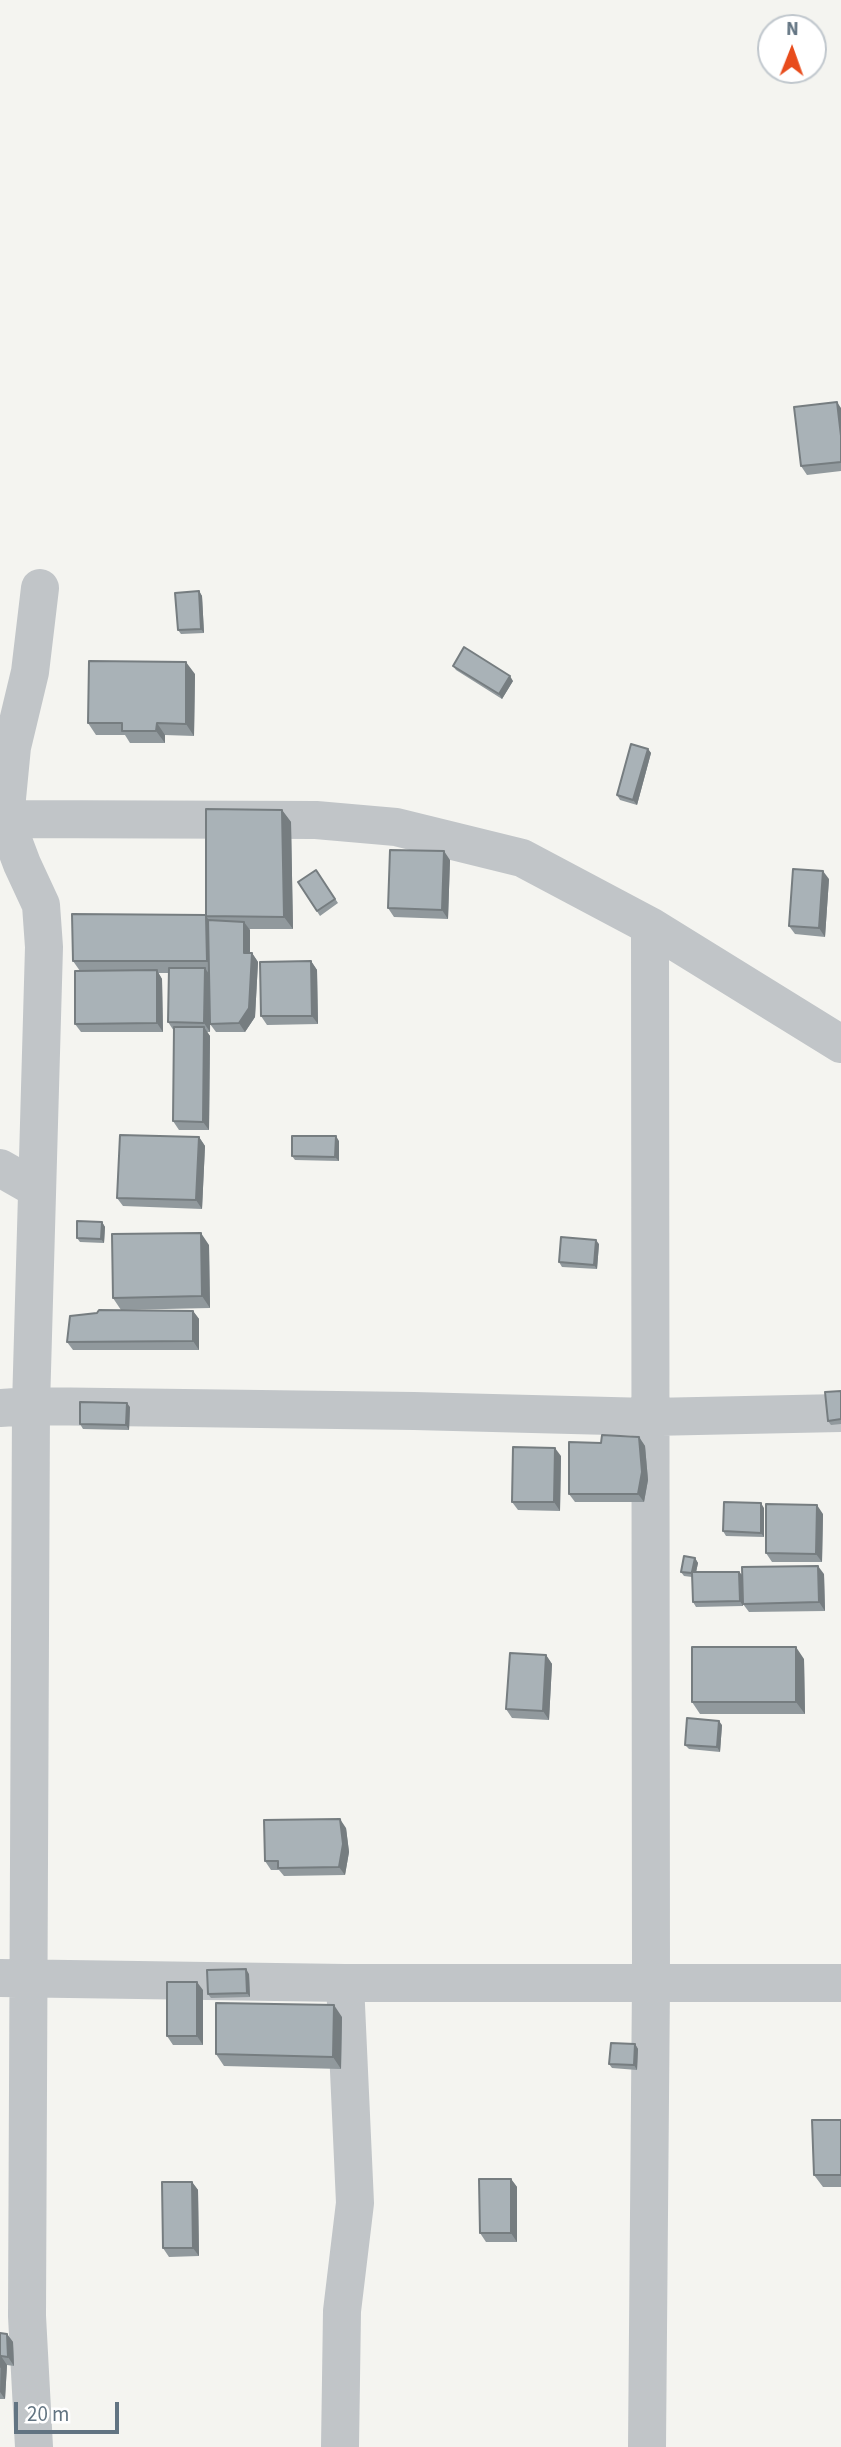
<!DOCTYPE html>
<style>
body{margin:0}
#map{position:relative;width:841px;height:2447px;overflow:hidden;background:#f4f4f0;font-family:"Source Sans 3",sans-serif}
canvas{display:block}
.north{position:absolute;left:757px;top:14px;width:70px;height:70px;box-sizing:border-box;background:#fff;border:2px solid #c0c7cd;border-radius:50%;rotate:1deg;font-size:19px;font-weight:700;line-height:28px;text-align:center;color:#627482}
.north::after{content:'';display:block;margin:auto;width:24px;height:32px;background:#e84c1c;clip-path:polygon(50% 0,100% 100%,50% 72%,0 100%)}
.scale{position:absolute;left:14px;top:2402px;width:105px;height:32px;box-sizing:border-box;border:4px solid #627482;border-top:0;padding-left:9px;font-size:21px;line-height:24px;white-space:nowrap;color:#627482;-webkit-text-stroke:5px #fff;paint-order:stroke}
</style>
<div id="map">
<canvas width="841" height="2447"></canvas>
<div class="north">N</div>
<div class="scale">20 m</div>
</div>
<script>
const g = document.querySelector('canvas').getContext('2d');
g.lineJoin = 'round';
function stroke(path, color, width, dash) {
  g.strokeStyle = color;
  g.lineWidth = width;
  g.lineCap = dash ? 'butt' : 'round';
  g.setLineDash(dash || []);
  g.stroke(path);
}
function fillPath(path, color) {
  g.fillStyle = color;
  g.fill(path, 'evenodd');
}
const minor = new Path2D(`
 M0 819 316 820 396 827 522 858 650 926 841 1044
 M0 1168 37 1189
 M0 1408 31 1406 414 1411 650 1417 841 1413
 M0 1978 345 1983H841
 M34 2447 27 2316 31 1406 44 947 41 905 22 864 5 819 12 747 30 672 40 588
 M340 2447 342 2311 355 2203 345 1983
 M647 2447 651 1982 650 926`);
const wall = new Path2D(`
 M841 408V471L807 475 801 466Z
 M199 591 202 596 204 633 181 634 178 630Z
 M453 666 513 681 502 699 456 670Z
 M195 674 194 736 165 735V743H130L125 735H96L88 723Z
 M648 749 651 753 637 805 620 800 617 795Z
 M282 810 291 822 293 929H249L250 930V953H252L258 962 255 1017 245 1032H216L210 1024V1014V1032H207L210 1036 209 1130H179L173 1121 174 1031 168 1022 169 973H158L162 979 163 1032H81L75 1024 80 971 73 961 206 915Z
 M450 860 448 919 394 917 388 908Z
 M316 870 338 903 320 916 298 882Z
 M829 879 825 937 795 934 789 926Z
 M311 961 317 970 318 1024 267 1025 261 1016Z
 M199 1137 205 1146 202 1209 123 1206 117 1198Z
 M339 1141V1161L295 1160 292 1156Z
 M102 1222 105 1227 104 1243 80 1242 77 1238Z
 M599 1244 597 1269 562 1267 559 1262Z
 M209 1245 210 1308 121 1310 113 1298Z
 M193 1311 199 1319V1350H73L67 1342Z
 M841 1391V1424L831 1425 828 1421Z
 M130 1407 129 1430 83 1429 80 1424Z
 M639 1437 645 1446 648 1480 644 1502H575L569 1494 601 1443Z
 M561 1456 560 1511 518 1510 512 1502Z
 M764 1508V1537L726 1536 723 1531Z
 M823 1514 822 1562H772L766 1553Z
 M695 1558 698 1563 696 1572H739L743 1576V1606L696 1607 693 1602 692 1577 684 1576 681 1572Z
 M824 1574 825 1611 749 1612 743 1604Z
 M546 1655 552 1664 549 1720 512 1718 506 1709Z
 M804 1659 805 1714H700L692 1702Z
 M722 1725 720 1752 689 1749 685 1745Z
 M346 1828 349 1852 345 1875 284 1876 279 1870H271L265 1861Z
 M249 1974 250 1997 211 1998 208 1994Z
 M203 1990V2045H173L167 2036Z
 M342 2017 341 2069 224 2066 216 2054Z
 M635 2044 638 2049 637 2070 612 2068 609 2064Z
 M841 2120V2187H823L814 2175Z
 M511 2179 517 2187V2242H486L480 2233Z
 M192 2182 198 2190 199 2256 169 2257 163 2248Z
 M0 2333 7 2334 13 2342 14 2366 7 2365 5 2399H0Z`);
const shadedWall = new Path2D(`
 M837 402 841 408V436Z
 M199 591 202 596 204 633 201 629Z
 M186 662 195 674 194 736 186 724Z
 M510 676 513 681 502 699 499 694Z
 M157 723 165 735V743L156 731Z
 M648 749 651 753 637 805 633 800Z
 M282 810 291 822 293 929 284 917Z
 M444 851 450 860 448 919 442 910Z
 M823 871 829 879 825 937 819 928Z
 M206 916 214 928 215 973 207 961Z
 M244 922 250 930V962L244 953Z
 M252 953 258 962 255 1017 245 1032 239 1023Z
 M311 961 317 970 318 1024 312 1016Z
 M205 968 211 977 210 1032 204 1023Z
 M157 970 162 979 163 1032 157 1023Z
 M204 1027 210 1036 209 1130 203 1122Z
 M336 1136 339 1141V1161L335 1157Z
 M199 1137 205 1146 202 1209 196 1200Z
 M102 1222 105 1227 104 1243 101 1239Z
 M201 1233 209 1245 210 1308 202 1296Z
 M596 1240 599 1244 597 1269 594 1265Z
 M193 1311 199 1319V1350L193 1341Z
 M127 1403 130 1407 129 1430 126 1425Z
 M639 1437 645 1446 648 1480 644 1502 638 1494Z
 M555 1448 561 1456 560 1511 554 1502Z
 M761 1503 764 1508V1537L761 1533Z
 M817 1505 823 1514 822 1562 816 1554Z
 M695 1558 698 1563 695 1577 692 1572Z
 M818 1566 824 1574 825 1611 819 1602Z
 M739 1572 743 1576V1606L740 1601Z
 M796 1647 804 1659 805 1714 796 1702Z
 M546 1655 552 1664 549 1720 543 1711Z
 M719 1721 722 1725 720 1752 717 1747Z
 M340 1819 346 1828 349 1852 345 1875 339 1867Z
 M246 1969 249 1974 250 1997 247 1993Z
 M197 1982 203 1990V2045L197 2036Z
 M334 2005 342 2017 341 2069 333 2057Z
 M635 2044 638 2049 637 2070 634 2065Z
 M511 2179 517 2187V2242L511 2233Z
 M192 2182 198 2190 199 2256 193 2248Z
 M7 2334 13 2342 14 2366 8 2357Z
 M1 2356 7 2365 5 2399 0 2392Z`);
const building = new Path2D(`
 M837 402 841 436V462L801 466 794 407Z
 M199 591 201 629 178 630 175 593Z
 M464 647 510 676 499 694 453 666Z
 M89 661 186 662V724L157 723 156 731H122V723H88Z
 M631 744 648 749 633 800 617 795Z
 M206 809 282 810 284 917 206 916 207 961H73L72 914 206 915Z
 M390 850 444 851 442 910 388 908Z
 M793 869 823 871 819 928 789 926Z
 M316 870 335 899 317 911 298 882Z
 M208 920 244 922V953H252L249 1008 239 1023 210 1024Z
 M311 961 312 1016H261L260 962Z
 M169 968H205L204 1023 168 1022Z
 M157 970V1023L75 1024V971Z
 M174 1027H204L203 1122 173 1121Z
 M120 1135 199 1137 196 1200 117 1198Z
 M292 1136H336L335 1157 292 1156Z
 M77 1221 102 1222 101 1239 77 1238Z
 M201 1233 202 1296 113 1298 112 1234Z
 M561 1237 596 1240 594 1265 559 1262Z
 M99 1310 193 1311V1341L67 1342 70 1316 97 1313Z
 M841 1391V1419L828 1421 825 1392Z
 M80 1402 127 1403 126 1425 80 1424Z
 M602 1435 639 1437 642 1472 638 1494H569V1442L601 1443Z
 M513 1447 555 1448 554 1502H512Z
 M724 1502 761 1503V1533L723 1531Z
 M766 1504 817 1505 816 1554 766 1553Z
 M684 1556 695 1558 692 1572H739L740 1601 693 1602 692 1573 681 1572Z
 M818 1566 819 1602 743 1604 742 1567Z
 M692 1647H796V1702H692Z
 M510 1653 546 1655 543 1711 506 1709Z
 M687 1718 719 1721 717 1747 685 1745Z
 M340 1819 343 1844 339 1867 278 1868V1861H265L264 1820Z
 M246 1969 247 1993 208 1994 207 1970Z
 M167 1982H197V2036H167Z
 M216 2003 334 2005 333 2057 216 2054Z
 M611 2043 635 2044 634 2065 609 2064Z
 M812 2120H841V2175H814Z
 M479 2179H511V2233H480Z
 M162 2182H192L193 2248H163Z
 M0 2333 7 2334 8 2357 1 2356 0 2367Z`);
stroke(minor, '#c1c5c8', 38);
fillPath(wall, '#91999d');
fillPath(shadedWall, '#767d80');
fillPath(building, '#a9b2b7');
stroke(building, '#767d80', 2);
</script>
